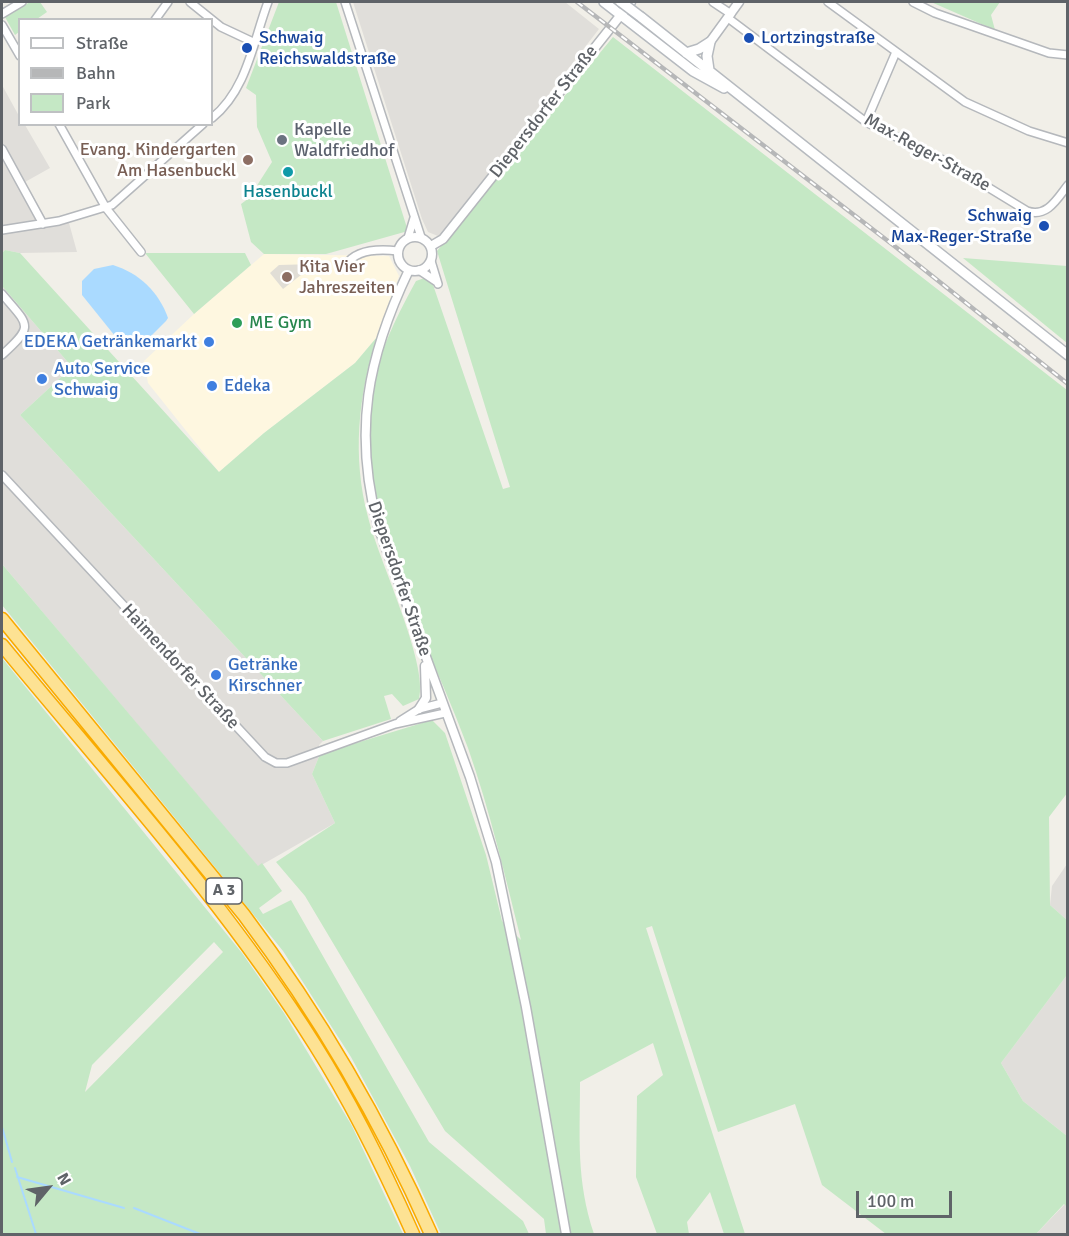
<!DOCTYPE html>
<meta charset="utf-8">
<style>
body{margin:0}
#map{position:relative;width:1069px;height:1236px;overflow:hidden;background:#f1efe8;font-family:Signika,sans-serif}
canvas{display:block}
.frame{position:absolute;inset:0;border:3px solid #5f6368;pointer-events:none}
.legend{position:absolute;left:18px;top:18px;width:195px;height:108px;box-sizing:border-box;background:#fff;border:2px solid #bfc1c3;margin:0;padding:8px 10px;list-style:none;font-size:18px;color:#5f6368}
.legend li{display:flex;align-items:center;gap:12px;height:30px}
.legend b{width:30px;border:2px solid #bfc1c3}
.north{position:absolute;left:18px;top:1158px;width:60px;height:60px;-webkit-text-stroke:4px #fff;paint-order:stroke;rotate:61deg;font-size:16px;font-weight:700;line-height:24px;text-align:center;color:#5f6368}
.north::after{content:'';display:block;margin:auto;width:21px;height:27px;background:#5f6368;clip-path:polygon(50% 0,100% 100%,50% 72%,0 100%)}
.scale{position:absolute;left:856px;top:1191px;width:96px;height:27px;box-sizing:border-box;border:3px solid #5f6368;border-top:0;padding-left:8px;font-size:18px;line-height:21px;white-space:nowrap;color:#5f6368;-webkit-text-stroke:4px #fff;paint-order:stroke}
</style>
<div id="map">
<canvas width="1069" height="1236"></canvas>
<div class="frame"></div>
<ul class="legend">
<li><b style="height:8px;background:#fff"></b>Straße</li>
<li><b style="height:8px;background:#b6b7b8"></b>Bahn</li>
<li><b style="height:16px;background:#c5e8c5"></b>Park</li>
</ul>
<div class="north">N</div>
<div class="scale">100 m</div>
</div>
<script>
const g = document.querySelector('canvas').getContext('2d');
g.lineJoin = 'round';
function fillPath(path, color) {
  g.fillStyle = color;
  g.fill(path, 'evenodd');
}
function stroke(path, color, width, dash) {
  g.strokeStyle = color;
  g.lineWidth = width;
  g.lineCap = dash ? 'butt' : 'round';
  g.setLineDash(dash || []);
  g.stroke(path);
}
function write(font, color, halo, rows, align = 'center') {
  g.font = font + ' Signika,sans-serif';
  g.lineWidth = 6;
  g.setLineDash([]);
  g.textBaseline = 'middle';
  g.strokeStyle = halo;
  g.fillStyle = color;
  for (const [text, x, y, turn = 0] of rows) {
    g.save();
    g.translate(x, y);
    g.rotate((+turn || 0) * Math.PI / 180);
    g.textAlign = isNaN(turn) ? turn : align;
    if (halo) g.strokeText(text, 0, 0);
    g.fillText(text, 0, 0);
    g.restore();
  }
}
const commercial = new Path2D(`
 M264 254 389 256 399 276 377 337 355 363 264 433 219 472 148 383 144 361 194 314Z`);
const industrial = new Path2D(`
 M353 2H565L599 29 550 92 546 104 444 232 438 236 428 232 422 219Z
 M2 85 19 116 20 124 25 125 50 168 25 182 46 219 69 223 77 252 20 253 5 250 2 253Z
 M2 286 72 367 20 415 323 741 319 745 320 754 312 774 335 823 258 867 2 564Z
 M1067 864V920L1050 905 1052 886Z
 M1067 975V1136L1023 1101 1001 1063Z
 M1065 1204 1067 1207V1234H1036Z`);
const education = new Path2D(`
 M315 264 283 289 270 273 279 265Z`);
const green = new Path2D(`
 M30 2H40L47 12 37 19 20 20 19 32 15 35 5 17Z
 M279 2H336L408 231 326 254H264L251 242 241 204 249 198 272 162 257 127 256 95 246 88Z
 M931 2H1000L991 15 995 30Z
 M613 37 1067 390 1068 792 1049 817 1050 905 1067 920V975L1001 1063 1023 1101 1067 1136V1207L1064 1204 1036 1234H886L822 1185 795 1104 718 1132 652 926 646 928 745 1234H724L710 1192 687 1222 689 1234H657L636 1177 637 1096 663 1075 653 1043 580 1082C580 1138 576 1180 594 1234H546L544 1219 445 1131 305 896 276 862 335 823 312 774 320 754 432 720 445 733 486 855 502 921 521 940C505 876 490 811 468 748 429 640 362 531 368 412 371 368 395 319 416 281L430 276 503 489 510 487 437 251Z
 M5 250 20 253 219 472 264 433 355 363 377 337C358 396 352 457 368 517 378 559 429 664 419 699L403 706 392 694 384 696 391 719 323 741 20 415 72 367 2 286V253Z
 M145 253H245L251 265 194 314Z
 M963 258 1067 266V343Z
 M2 564 258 866 262 863 282 891 259 908 263 914 291 900 429 1142 523 1221 529 1234H441L410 1166 351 1057 283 951 2 605Z
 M2 658 242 953 284 1013 352 1126 403 1234H2ZM214 942 223 952 85 1092 92 1065Z`);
const water = new Path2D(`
 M113 265C139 273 159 292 168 318L166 321 143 344 128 345 115 336 82 295V281L94 269Z`);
const stream = new Path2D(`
 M2 1127 12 1162
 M15 1168 36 1234
 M17 1177 124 1208
 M134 1208 200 1234`);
const minor = new Path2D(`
 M190 2 221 27 253 42
 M345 2 421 237
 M713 2 731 14
 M828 2 965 102 1029 131 1068 143
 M913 2 935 13 1049 53 1068 55
 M2 14 22 2
 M728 18 866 122 945 161 1027 211C1047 218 1057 199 1068 185
 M155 20 168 2
 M2 25 20 56
 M212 118C247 90 253 42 268 2
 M866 122 896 52
 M59 124 106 208 141 252
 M2 149 43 224
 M2 230 59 221 112 205 203 124
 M408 238 414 218
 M431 261 438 284
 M346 265C356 249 381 249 398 251
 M419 270 437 282
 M2 294C29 326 35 325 2 355
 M2 475 265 757 276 763H287L395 724 445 713
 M400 721 419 709 442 703`);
const tertiary = new Path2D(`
 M710 42 739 2
 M398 254a17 17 0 1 1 34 0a17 17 0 1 1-34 0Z
 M431 246 443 239 631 2
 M409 270C367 358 353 431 378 526L470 777 496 862 526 1007 566 1234
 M419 709 426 698 425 666`);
const secondary = new Path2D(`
 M604 2 693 71 724 88
 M641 17 1068 355
 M686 53 699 49 710 42
 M709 70 707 56 710 42`);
const motorway = new Path2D(`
 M2 619 244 915C319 1015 381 1121 431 1234
 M2 645C109 775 225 902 315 1045 353 1105 384 1169 413 1234`);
const rail = new Path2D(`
 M577 2 897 248 1068 384`);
const secondaryBridge = new Path2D(`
 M621 2 641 17`);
const markers = [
 [749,38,6,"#1a4fb4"],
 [247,48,6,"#1a4fb4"],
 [282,140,6,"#6b7280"],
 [248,160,6,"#8d6e63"],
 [288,172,6,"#0f9aa8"],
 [1044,226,6,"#1a4fb4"],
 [287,277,6,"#8d6e63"],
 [237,323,6,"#2e9e5b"],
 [209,342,6,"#3f7fe0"],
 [42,379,6,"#3f7fe0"],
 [212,386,6,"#3f7fe0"],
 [216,675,6,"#3f7fe0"]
];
const shields = [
 [224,891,36]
];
const shieldNames = [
 ["A 3",224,891]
];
const transitNames = [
 ["Schwaig",259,38],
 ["Reichswaldstraße",259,59],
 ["Lortzingstraße",761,38],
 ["Schwaig",1032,216,"right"],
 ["Max-Reger-Straße",1032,237,"right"]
];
const streetNames = [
 ["Diepersdorfer Straße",544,112,-52],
 ["Max-Reger-Straße",927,153,29],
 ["Diepersdorfer Straße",399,579,71],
 ["Haimendorfer Straße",180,667,47]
];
const worshipNames = [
 ["Kapelle",294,130],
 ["Waldfriedhof",294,151]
];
const educationNames = [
 ["Evang. Kindergarten",236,150],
 ["Am Hasenbuckl",236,171],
 ["Kita Vier",299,267,"left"],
 ["Jahreszeiten",299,288,"left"]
];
const cultureNames = [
 ["Hasenbuckl",288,192]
];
const leisureNames = [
 ["ME Gym",249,323]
];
const shopNames = [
 ["EDEKA Getränkemarkt",197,342,"right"],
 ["Auto Service",54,369],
 ["Schwaig",54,390],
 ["Edeka",224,386],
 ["Getränke",228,665],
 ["Kirschner",228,686]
];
fillPath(commercial, '#fef7e0');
fillPath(industrial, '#e0deda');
fillPath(education, '#e1ded6');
fillPath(green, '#c5e8c5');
fillPath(water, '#aadaff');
stroke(stream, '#aadaff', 2);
stroke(minor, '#b5b8bc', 10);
stroke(tertiary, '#b5b8bc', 11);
stroke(secondary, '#b6babf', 12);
stroke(motorway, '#f9ab00', 15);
stroke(minor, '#fff', 7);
stroke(tertiary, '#fff', 8);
stroke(secondary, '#fff', 9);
stroke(motorway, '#fde293', 12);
stroke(rail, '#b6b7b8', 4.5);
stroke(rail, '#fff', 2, [7]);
stroke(secondaryBridge, '#b6babf', 12, []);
stroke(secondaryBridge, '#fff', 9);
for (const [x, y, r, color] of markers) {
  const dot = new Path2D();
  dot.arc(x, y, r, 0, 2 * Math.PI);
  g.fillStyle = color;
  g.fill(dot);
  stroke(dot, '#fff', 2);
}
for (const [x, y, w] of shields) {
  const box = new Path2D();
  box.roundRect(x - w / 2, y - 13, w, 26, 4.5);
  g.fillStyle = '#fff';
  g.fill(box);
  stroke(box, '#5f6368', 1.5);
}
write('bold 16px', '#5f6368', null, shieldNames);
write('18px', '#164399', '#fff', transitNames, 'left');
write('18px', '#5f6368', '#fff', streetNames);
write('18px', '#5b616d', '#fff', worshipNames, 'left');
write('18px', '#785e54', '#fff', educationNames, 'right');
write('18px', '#0d838f', '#fff', cultureNames);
write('18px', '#27864d', '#fff', leisureNames, 'left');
write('18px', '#366cbe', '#fff', shopNames, 'left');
</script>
